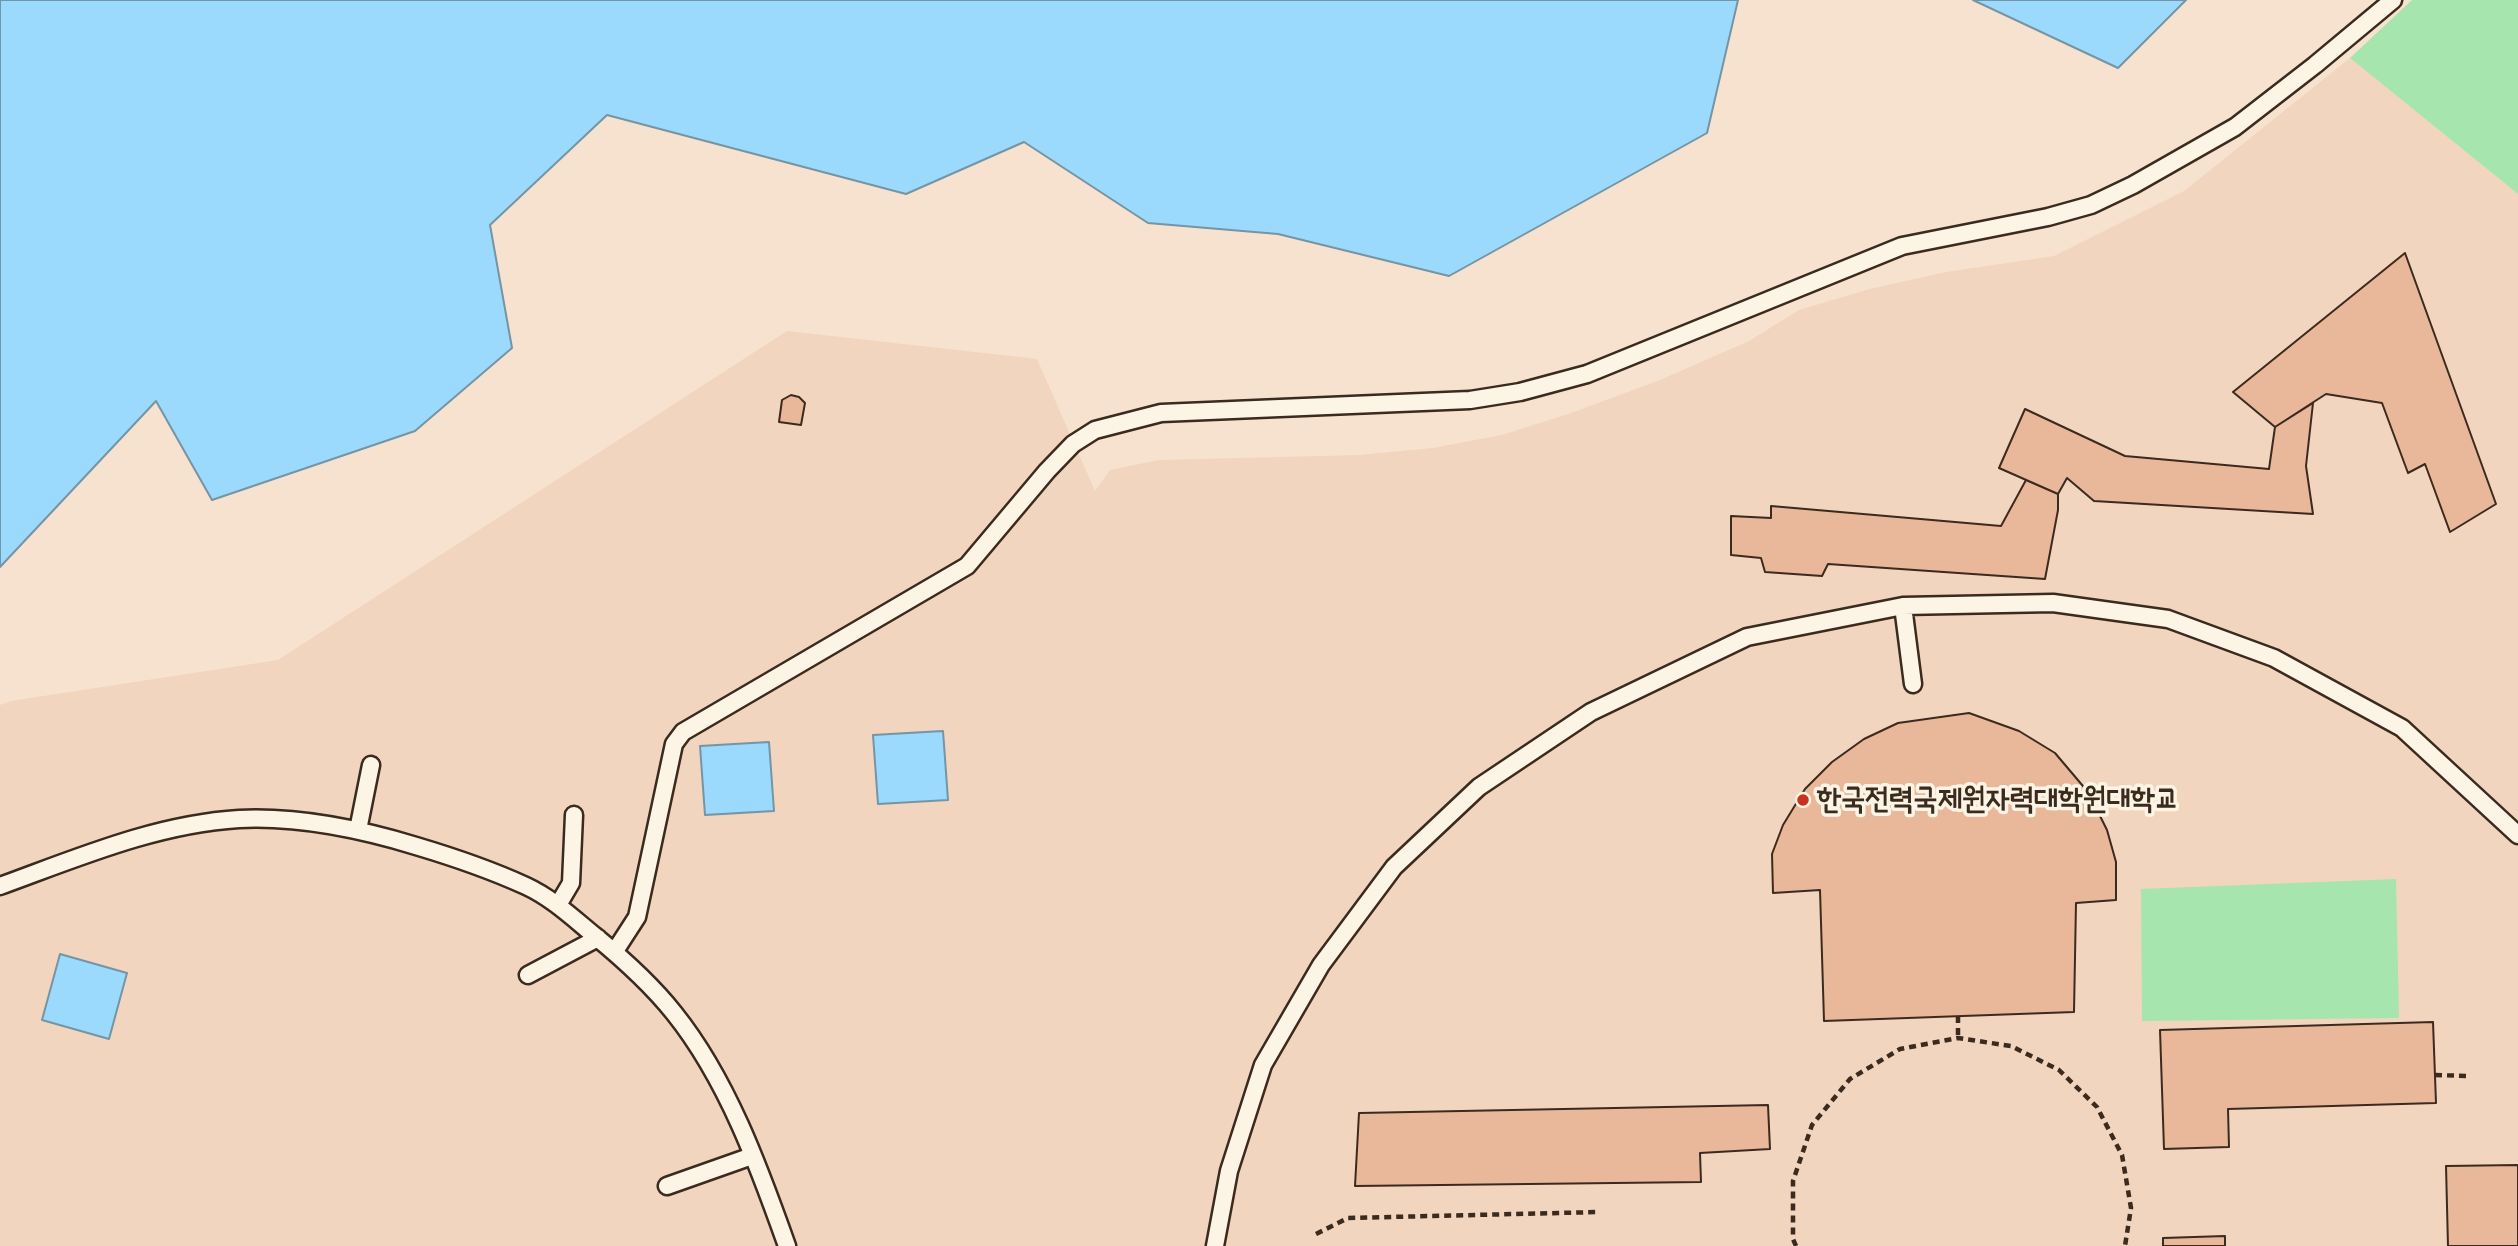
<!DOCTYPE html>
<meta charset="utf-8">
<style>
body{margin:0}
canvas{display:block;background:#f6e2ce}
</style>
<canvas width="2518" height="1246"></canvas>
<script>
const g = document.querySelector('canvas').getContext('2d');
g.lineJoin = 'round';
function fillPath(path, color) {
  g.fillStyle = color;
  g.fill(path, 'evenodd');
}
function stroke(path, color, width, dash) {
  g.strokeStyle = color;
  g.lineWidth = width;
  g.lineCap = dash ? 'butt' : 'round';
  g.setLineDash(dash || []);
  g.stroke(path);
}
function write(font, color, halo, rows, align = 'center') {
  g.font = font + ' Caveat,"Poor Story",sans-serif';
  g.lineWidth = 7;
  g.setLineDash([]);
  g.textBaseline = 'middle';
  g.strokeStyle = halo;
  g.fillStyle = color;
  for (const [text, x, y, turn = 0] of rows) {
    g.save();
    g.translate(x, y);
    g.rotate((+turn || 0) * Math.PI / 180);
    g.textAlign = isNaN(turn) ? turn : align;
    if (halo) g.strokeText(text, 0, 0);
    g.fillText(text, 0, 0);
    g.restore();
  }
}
const built = new Path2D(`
 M2350 58 2518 194V1246H0V705L11 701 278 660 787 331 1037 359 1095 491 1110 470 1159 460 1359 455 1433 448 1502 435 1571 413 1660 380 1749 341 1799 310 1870 289 1946 272 2054 256 2184 191Z`);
const green = new Path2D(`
 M2412 0H2518V194L2350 58Z
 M2396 879 2399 1018 2142 1021 2141 889Z`);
const water = new Path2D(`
 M0 0H1738L1707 133 1449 276 1278 234 1148 223 1024 142 906 194 607 115 490 225 512 348 415 431 212 500 156 401 0 567Z
 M1973 0H2186L2118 68Z
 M943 731 948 800 878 804 873 735Z
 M769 742 774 811 705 815 700 746Z
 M60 954 127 973 109 1039 42 1020Z`);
const building = new Path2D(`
 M2405 253 2496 504 2450 532 2425 464 2408 473 2382 403 2326 394 2275 427 2233 392Z
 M791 395 799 397 805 403 801 425 779 422 782 400Z
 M2313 403 2306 466 2313 514 2094 501 2067 478 2058 494 1999 468 2025 409 2125 456 2269 469 2275 427Z
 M2026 480 2058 494V510L2045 579 1828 564 1822 576 1765 572 1761 558 1731 555V516L1771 518V506L2001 526Z
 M1969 713 2019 731 2055 753 2088 792 2107 830 2116 862V900L2076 903 2074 1012 1824 1021 1820 890 1773 893 1772 854 1783 825 1805 789 1832 762 1864 739 1898 723Z
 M2433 1022 2436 1103 2228 1109 2229 1147 2164 1149 2160 1030Z
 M1768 1105 1770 1149 1700 1153 1701 1182 1355 1186 1359 1113Z
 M2518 1165V1246H2448L2446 1166Z
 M2225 1236V1246H2163V1238Z`);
const path = new Path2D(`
 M1958 1016V1038
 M2435 1075 2467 1076
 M1316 1234 1348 1218 1600 1212
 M1796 1246 1793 1239V1181L1812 1125 1850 1079 1900 1049 1958 1038 2011 1046 2059 1070 2097 1107 2122 1155 2131 1208 2125 1246`);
const service = new Path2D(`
 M1903 606 1913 684
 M358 830 371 765
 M0 886C77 858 156 824 239 819 299 816 360 829 416 846 453 857 491 870 526 886 552 898 573 918 595 936 623 959 651 984 674 1013 727 1079 759 1167 787 1246
 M558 905 571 883 574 815
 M615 951 637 917 674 744 683 732 967 566 1047 471 1073 444 1095 430 1161 413 1470 400 1520 392 1587 374 1902 246 2048 217 2091 205 2133 185 2235 127 2315 65 2393 0
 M528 975 598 938
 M667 1186 752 1156
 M1215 1246 1229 1171 1263 1065 1321 965 1394 867 1479 787 1591 712 1747 637 1903 606 2053 603 2168 619 2274 658 2402 728 2518 835`);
const markers = [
 [1803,800,7,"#c8321e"]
];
const poiNames = [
 ["한국전력국제원자력대학원대학교",1817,800]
];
fillPath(built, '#f2d5be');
fillPath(green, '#a6e5ad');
fillPath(water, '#9bdafd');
stroke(water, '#7594a4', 2);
fillPath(building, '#e9b79a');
stroke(building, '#3b2a1e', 2);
stroke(service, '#3b2a1e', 21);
stroke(path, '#3b2a1e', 4.5, [7, 5]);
stroke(service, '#fcf5e5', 16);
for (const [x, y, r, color] of markers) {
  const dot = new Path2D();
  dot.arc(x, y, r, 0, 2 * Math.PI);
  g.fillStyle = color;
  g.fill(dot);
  stroke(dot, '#fcf5e5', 2.5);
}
write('bold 30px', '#3b2a1e', '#fcf5e5', poiNames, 'left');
</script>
